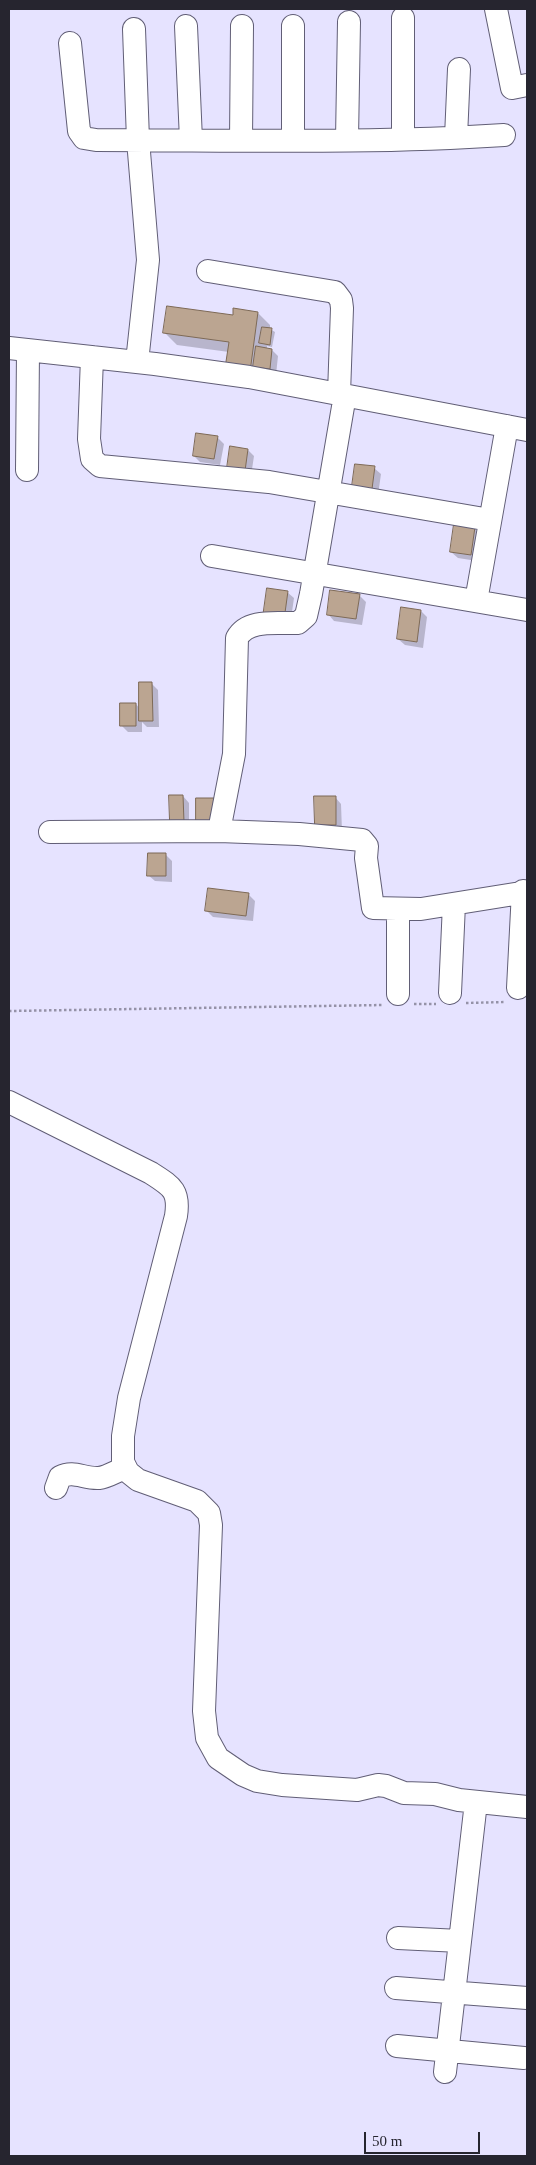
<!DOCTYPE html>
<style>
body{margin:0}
#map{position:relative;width:536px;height:2165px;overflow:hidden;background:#e6e3ff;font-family:"Times New Roman",serif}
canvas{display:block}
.frame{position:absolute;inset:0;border:10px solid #26252f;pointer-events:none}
.scale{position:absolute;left:364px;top:2132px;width:116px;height:22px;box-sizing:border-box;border:2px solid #26252f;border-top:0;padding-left:6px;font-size:15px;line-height:18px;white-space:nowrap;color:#26252f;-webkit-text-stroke:4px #e6e3ff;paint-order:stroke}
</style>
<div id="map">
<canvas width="536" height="2165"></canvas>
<div class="frame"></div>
<div class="scale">50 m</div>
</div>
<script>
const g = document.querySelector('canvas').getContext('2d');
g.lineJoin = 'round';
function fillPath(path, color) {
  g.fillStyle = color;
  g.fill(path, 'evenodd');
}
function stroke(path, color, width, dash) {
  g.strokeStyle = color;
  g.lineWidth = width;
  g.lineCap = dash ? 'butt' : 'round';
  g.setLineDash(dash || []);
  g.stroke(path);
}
const shadow = new Path2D(`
 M258 313 270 325V329L275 332 272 347 267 346V349L272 350 278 356 276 375 262 384 229 352 177 345 164 332Z
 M217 437 224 444 220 465 200 462 194 456Z
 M248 450 254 456 251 476 234 474Z
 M374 468 381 474 378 495 360 492Z
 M474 528 481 535 477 561 458 558 451 552Z
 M287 592 294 598 290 626 271 623Z
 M359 595 366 602 362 625 334 621 328 614Z
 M421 611 427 617 423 648 405 645 398 639Z
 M152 684 158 690 159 727H147L142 722V732H128L122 726 136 704 140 709Z
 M183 796 189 803V828H177Z
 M335 797 341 804 342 831 316 825Z
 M166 855 172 861V882L155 881 148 875Z
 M248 894 255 901 253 921 213 917 206 910Z`);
const building = new Path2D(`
 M167 306 233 315V308L258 312 250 372 225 368 229 342 163 333Z
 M262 327 272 328 270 345 259 343Z
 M256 346 272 349 270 369 253 367Z
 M196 433 218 436 214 459 193 456Z
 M230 446 248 449 245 471 227 468Z
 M355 464 375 466 372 489 352 486Z
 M454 524 475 527 471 555 450 552Z
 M267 588 288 591 284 620 263 617Z
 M330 590 360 594 356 619 327 615Z
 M401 607 421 610 417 642 397 639Z
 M139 682H152L153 721H139Z
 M120 703H136V726H120Z
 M169 795H183L184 822H170Z
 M314 796H336V825H315Z
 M196 798H214V822H196Z
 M148 853H166V876H147Z
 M208 888 249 893 246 916 205 911Z`);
const path = new Path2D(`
 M466 1003 506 1002
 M414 1004H436
 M9 1011 383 1005`);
const minor = new Path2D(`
 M496 9 512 88 527 85
 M186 26 191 140
 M293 26V140
 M134 29 138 140 148 260 137 362
 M70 43 79 131 84 138 96 140C232 140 369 144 504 135
 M456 137 459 69
 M403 138V18
 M347 139 349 22
 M241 140 242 26
 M208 271 335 292 341 300 342 308 339 394
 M9 348 155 364 249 377 527 430
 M92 357 89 439 92 459 100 466 269 482 490 520
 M27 470 28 350
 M212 556 527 610
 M476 601 507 426
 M219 831 234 754 237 638C248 618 278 624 298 623L306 616 311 594 345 395
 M50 832 219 831 299 834 362 840 367 846 366 858 373 908 421 909 527 892
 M518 988 523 891
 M450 993 454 904
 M398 994V909
 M9 1102 151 1173C171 1186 180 1190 176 1216L129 1398 123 1436V1462L128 1472 138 1480 197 1501 209 1513 211 1525 204 1711 207 1738 218 1758 243 1775 257 1781 282 1785 357 1790 378 1785 386 1786 404 1793 435 1794 459 1800 527 1807
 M56 1488 60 1477C74 1470 84 1479 99 1478 108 1477 116 1471 125 1468
 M398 1938 460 1941
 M396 1988 527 1998
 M397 2046 524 2058
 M445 2072 476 1802`);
fillPath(shadow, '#0003');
fillPath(building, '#bba591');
stroke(building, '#7d6956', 1);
stroke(minor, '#615e76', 24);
stroke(path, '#9592a7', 2.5, [2.5, 2.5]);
stroke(minor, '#fff', 22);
</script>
